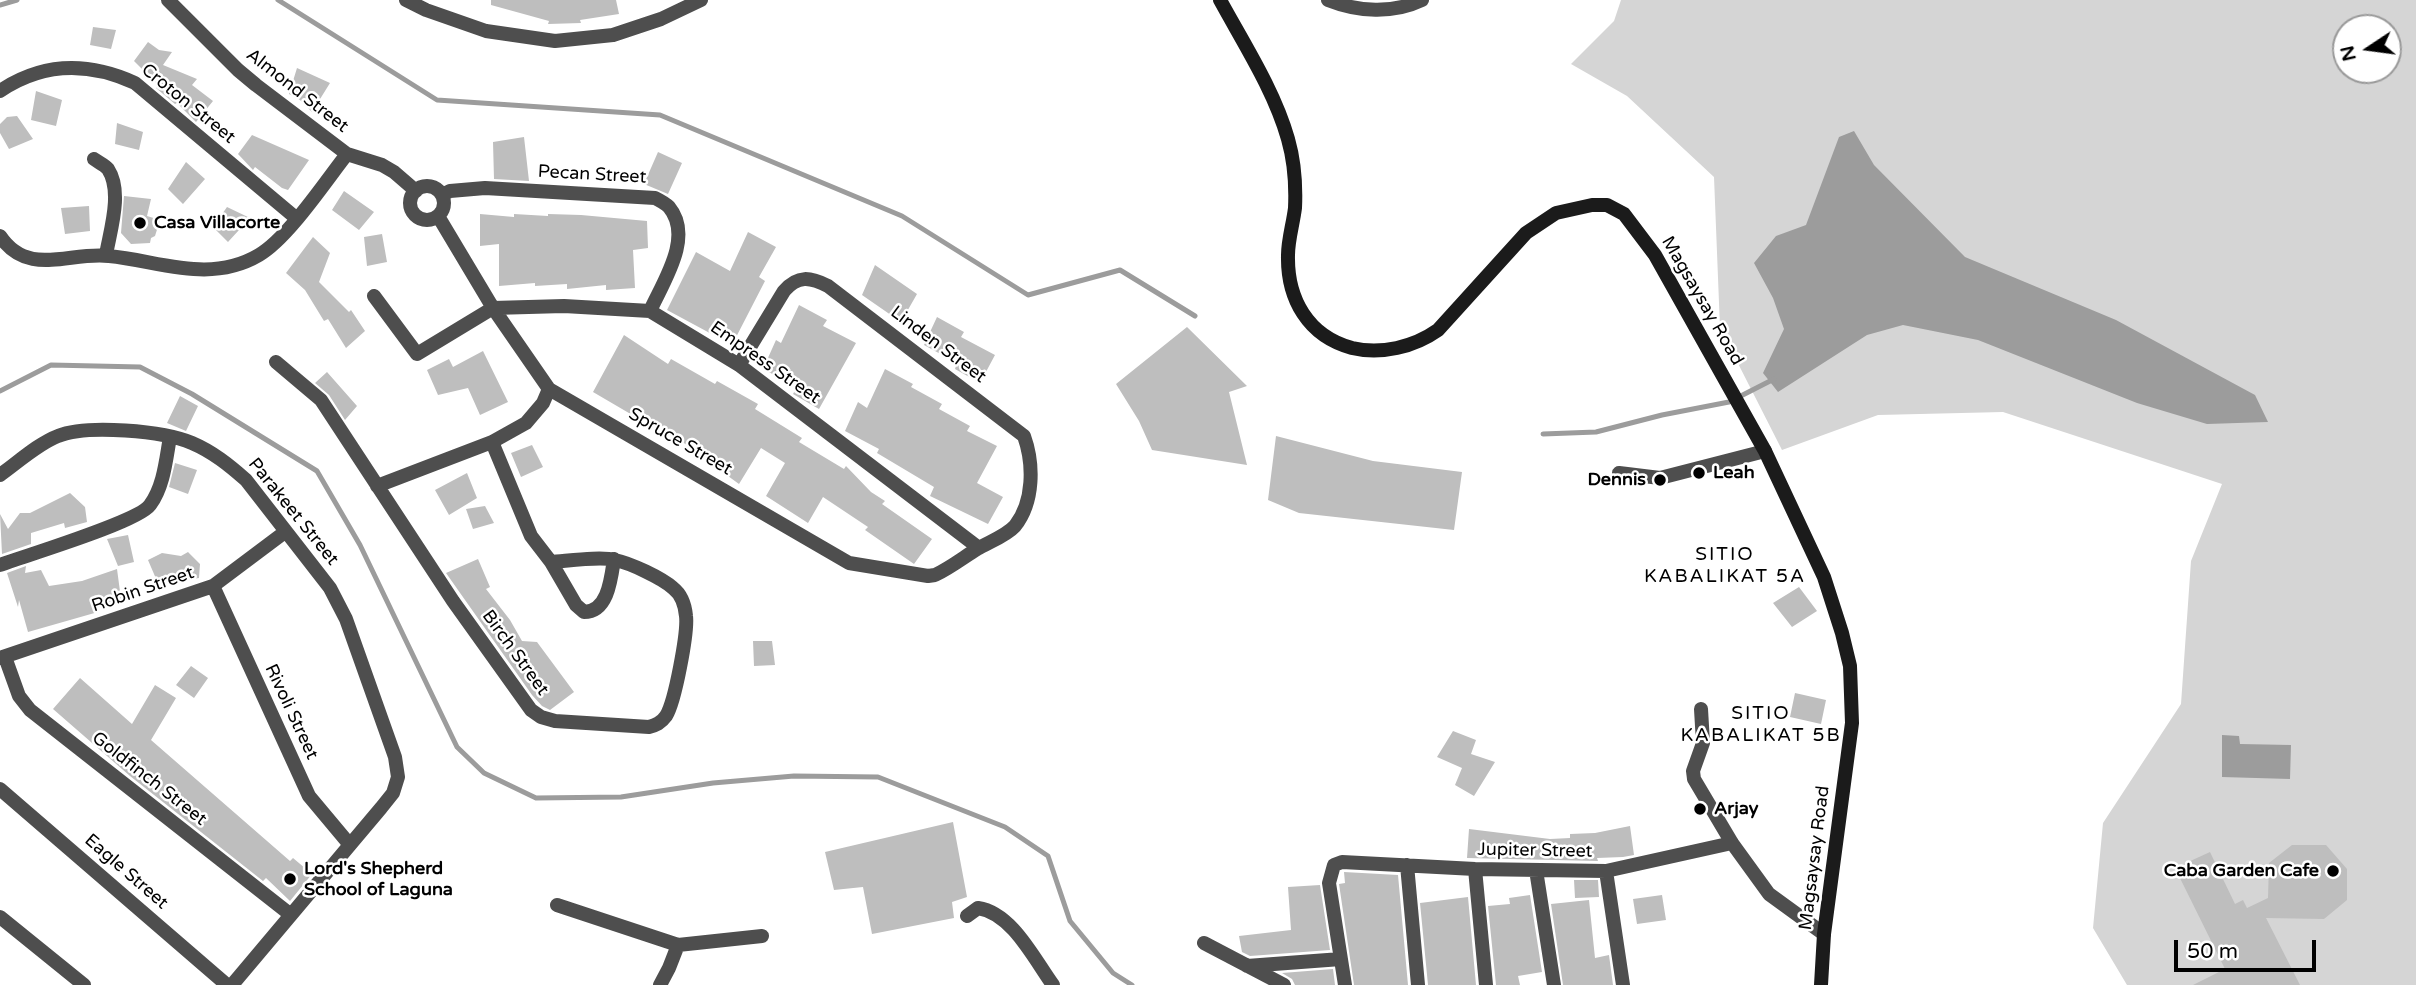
<!DOCTYPE html>
<style>
body{margin:0}
#map{position:relative;width:2416px;height:985px;overflow:hidden;background:#fff;font-family:"Varela Round",sans-serif}
canvas{display:block}
.north{position:absolute;left:2332px;top:14px;width:70px;height:70px;box-sizing:border-box;background:#fff;border:2px solid #999;border-radius:50%;rotate:257deg;font-size:19px;font-weight:700;line-height:28px;text-align:center;color:#000}
.north::after{content:'';display:block;margin:auto;width:24px;height:32px;background:#000;clip-path:polygon(50% 0,100% 100%,50% 72%,0 100%)}
.scale{position:absolute;left:2174px;top:940px;width:142px;height:32px;box-sizing:border-box;border:4px solid #000;border-top:0;padding-left:9px;font-size:21px;line-height:24px;white-space:nowrap;color:#000;-webkit-text-stroke:5px #fff;paint-order:stroke}
</style>
<div id="map">
<canvas width="2416" height="985"></canvas>
<div class="north">N</div>
<div class="scale">50 m</div>
</div>
<script>
const g = document.querySelector('canvas').getContext('2d');
g.lineJoin = 'round';
function fillPath(path, color) {
  g.fillStyle = color;
  g.fill(path, 'evenodd');
}
function stroke(path, color, width, dash) {
  g.strokeStyle = color;
  g.lineWidth = width;
  g.lineCap = dash ? 'butt' : 'round';
  g.setLineDash(dash || []);
  g.stroke(path);
}
function write(font, color, halo, rows, align = 'center') {
  g.font = font + ' "Varela Round",sans-serif';
  g.lineWidth = 5;
  g.setLineDash([]);
  g.textBaseline = 'middle';
  g.strokeStyle = halo;
  g.fillStyle = color;
  for (const [text, x, y, turn = 0] of rows) {
    g.save();
    g.translate(x, y);
    g.rotate((+turn || 0) * Math.PI / 180);
    g.textAlign = isNaN(turn) ? turn : align;
    if (halo) g.strokeText(text, 0, 0);
    g.fillText(text, 0, 0);
    g.restore();
  }
}
const green = new Path2D(`
 M1621 0H2416V985H2127L2093 928 2103 823 2181 704 2191 561 2222 484 2003 412 1878 415 1782 450 1720 328 1714 177 1627 96 1571 64 1614 21ZM2346 28H2388V70H2346Z`);
const water = new Path2D(`
 M1854 131 1874 165 1965 257 2116 320 2255 395 2268 422 2207 424 2137 403 1978 340 1903 325 1867 335 1778 392 1763 373 1784 329 1773 298 1754 263 1776 236 1806 225 1839 137Z
 M2222 735 2239 736 2240 744 2291 745 2290 779 2222 777Z`);
const stream = new Path2D(`
 M278 0 437 100 660 115 902 216 1028 295 1120 270 1195 316
 M0 5 17 0
 M0 391 51 365 140 367 192 394 317 471 360 545 457 747 484 773 536 798 621 797 713 783 794 776 878 777 1005 827 1048 856 1070 921 1113 973 1132 985
 M1543 434 1596 432 1662 415 1729 402 1774 379`);
const building = new Path2D(`
 M491 0H616L619 14 580 20 581 23 548 24 549 21 491 5Z
 M93 27 116 30 111 49 90 45Z
 M148 42 159 50 172 52 163 65 197 79 192 85 213 101 196 122 177 103 175 104 156 88 158 85 134 61Z
 M297 68 330 83 312 112 300 100 289 94Z
 M36 91 62 100 56 126 31 120Z
 M17 116 33 139 9 149 0 133V124L7 117Z
 M117 123 143 132 139 150 115 144Z
 M252 135 309 160 288 190 282 188 255 167 253 170 238 154Z
 M524 137 529 181 494 179 493 142Z
 M658 152 682 163 668 194 644 184Z
 M186 162 205 179 183 204 168 189Z
 M344 191 374 212 359 230 332 210Z
 M124 196 151 199 147 216 160 220 155 236 151 238 150 243 131 244 121 233Z
 M89 206 90 231 65 234 61 208Z
 M227 207 250 218 228 242 213 227Z
 M480 214 514 217V214L548 216V214L581 215 647 221 648 248 633 250 635 288 606 290V285L567 289V284L535 286V283L499 286V244L480 246Z
 M748 232 776 247 759 277 765 281 732 345 667 310 696 252 730 271Z
 M382 234 387 262 367 266 364 237Z
 M313 237 330 253 319 282 349 312 351 310 365 331 346 348 328 319 324 321 305 290 286 273Z
 M875 265 917 294 901 322 862 295Z
 M799 305 827 320 823 326 856 343 819 409 793 394 797 387 763 369 776 340 781 343Z
 M937 317 964 332 961 337 995 355 980 383 955 369 957 363 924 345Z
 M1187 327 1247 386 1229 392 1247 465 1152 450 1139 421 1116 384Z
 M624 335 668 364 671 359 715 384 717 381 758 404 755 409 802 438 799 442 844 469 846 466 871 492 885 501 882 504 932 539 914 564 865 530 868 527 823 497 808 523 766 496 785 463 761 448 739 484 699 455 700 453 635 413 634 416 593 392Z
 M483 351 508 402 480 415 468 388 438 395 427 370 449 359 453 367Z
 M885 369 913 384 911 387 942 404 939 409 970 426 967 431 997 446 977 483 1003 497 988 524 930 496 934 487 877 453 879 449 845 431 858 402 867 408Z
 M327 372 357 406 345 420 329 395 315 383Z
 M180 396 198 406 186 431 167 423Z
 M1276 436 1373 461 1462 472 1454 530 1299 513 1268 500Z
 M532 445 543 467 521 477 511 453Z
 M175 463 197 470 188 494 169 487Z
 M467 473 477 498 449 515 435 490Z
 M70 493 85 507 87 522 65 528 64 523 31 533V544L2 554 0 514 8 529 20 513H30Z
 M485 506 494 523 473 529 466 509Z
 M128 535 134 562 118 566 107 539Z
 M188 552 200 564 199 578 185 580 183 575 160 588 148 560 162 553 181 556Z
 M478 559 490 587 486 589 510 620 522 641 537 642 574 692 550 710 542 706 532 695 446 573Z
 M26 566 25 573 41 570 49 586 82 581 117 569 121 599 96 606 98 612 28 632 19 600 18 607 7 573Z
 M1799 587 1817 611 1792 627 1773 603Z
 M753 641H772L775 665 754 666Z
 M191 666 208 678 194 698 176 685Z
 M80 678 132 724 155 685 176 698 151 740 290 861 293 858 312 874 290 901 266 878 263 881 130 776 53 709Z
 M1795 693 1826 700 1821 724 1790 717Z
 M1453 731 1476 740 1471 754 1495 762 1474 796 1455 785 1462 768 1437 757Z
 M953 822 967 897 952 902 954 918 872 934 863 887 834 890 825 852Z
 M1630 826 1634 855 1623 857 1597 858 1598 861 1467 858 1469 829 1550 839 1570 838V834L1595 833Z
 M2292 845H2326L2347 869V900L2324 919 2266 918 2300 985H2193L2225 969 2175 868 2210 852 2235 904 2243 900 2247 908 2268 898 2269 863Z
 M1344 872 1398 875 1408 985H1354L1339 884 1345 883Z
 M1574 880H1598L1599 897 1575 898Z
 M1320 885 1330 950 1250 956 1242 952 1239 936 1291 930 1288 887Z
 M1530 895 1542 972 1518 976 1520 985H1496L1488 906 1510 904 1509 898Z
 M1662 895 1666 920 1637 924 1633 899Z
 M1468 897 1476 985H1428L1420 903Z
 M1589 900 1595 958 1609 955 1613 985H1563L1551 904Z
 M1333 969 1335 985H1295L1292 979 1282 973Z`);
const minor = new Path2D(`
 M168 0 238 70 256 85 347 154 382 165 394 172 416 191
 M406 0 426 10 486 31 555 41 613 35 661 19 701 0
 M0 91C43 62 89 62 135 83L296 218
 M94 159C98 162 105 165 108 169 123 192 110 231 106 255
 M410 203a17 17 0 1 1 34 0a17 17 0 1 1-34 0Z
 M442 195 450 191 485 188 655 198C659 200 666 204 669 207 694 237 663 282 650 311
 M438 216 493 308 549 389 849 563 928 576 935 575C950 568 964 557 977 549 989 542 1006 536 1015 526 1034 502 1034 464 1024 436L828 286C810 277 798 275 784 291L739 365
 M0 236C28 278 70 251 109 256 160 261 210 284 259 255 288 238 325 182 347 154
 M374 296 417 354 493 308 564 306 650 311 739 365 979 548
 M276 362 321 400 453 601 531 710 541 717 555 721 649 727C656 725 661 723 666 716 675 702 688 632 686 616 685 605 682 595 673 588 662 578 630 563 615 560 601 556 567 561 551 562
 M492 442 531 536 551 562 576 605 584 612C608 612 611 579 614 559
 M1619 473 1660 478 1765 451
 M0 475C17 463 39 443 58 436 87 424 164 431 192 443 213 452 229 465 246 480L330 588 346 619 395 757 398 777 393 793 381 808 232 985
 M377 486 492 442 526 423 543 403 549 389
 M0 565C27 555 138 522 150 505 164 486 166 459 170 437
 M213 586 309 796 350 845
 M5 657 19 696 30 710 291 915
 M0 658 213 586 285 532
 M1701 709 1703 743 1693 771 1694 779 1732 843 1769 894 1824 934
 M0 789 227 985
 M1407 865 1418 985
 M1475 869 1486 985
 M1536 870 1554 985
 M1606 871 1623 985
 M557 905 678 945 669 968 660 985
 M967 916 978 908C1012 913 1034 959 1053 985
 M0 917 84 985
 M1204 943 1284 985
 M678 945 762 936
 M1247 966 1341 959
 M1345 985 1329 883 1334 865 1342 862 1475 869 1606 871 1732 843`);
const tertiary = new Path2D(`
 M1328 0C1358 12 1393 14 1422 0`);
const secondary = new Path2D(`
 M1220 0C1244 44 1274 90 1288 139 1294 160 1296 186 1295 208 1293 224 1288 240 1288 255 1287 299 1308 336 1352 348 1381 355 1414 347 1438 330L1526 233 1556 213 1592 205H1607L1624 214 1655 255 1765 451 1824 577 1842 633 1850 666 1852 723 1824 934 1821 985`);
const markers = [
 [140,223,7,"#000"],
 [1699,473,7,"#000"],
 [1660,480,7,"#000"],
 [1700,809,7,"#000"],
 [2333,871,7,"#000"],
 [290,879,7,"#000"]
];
const streetNames = [
 ["Almond Street",297,91,38],
 ["Croton Street",188,104,39],
 ["Pecan Street",592,175,3],
 ["Magsaysay Road",1702,301,60],
 ["Linden Street",938,345,37],
 ["Empress Street",765,363,35],
 ["Spruce Street",680,442,30],
 ["Parakeet Street",293,512,51],
 ["Robin Street",143,590,-19],
 ["Birch Street",515,653,54],
 ["Rivoli Street",291,712,65],
 ["Goldfinch Street",149,779,38],
 ["Jupiter Street",1535,851,1],
 ["Magsaysay Road",1815,858,-83],
 ["Eagle Street",126,872,41]
];
const poiNames = [
 ["Casa Villacorte",154,223],
 ["Leah",1713,473],
 ["Dennis",1646,480,"right"],
 ["Arjay",1714,809],
 ["Lord's Shepherd",304,869],
 ["School of Laguna",304,890],
 ["Caba Garden Cafe",2319,871,"right"]
];
const neighbourhoodNames = [
 ["SITIO",1725,555],
 ["KABALIKAT 5A",1725,577],
 ["SITIO",1761,714],
 ["KABALIKAT 5B",1761,736]
];
fillPath(green, '#d5d5d5');
fillPath(water, '#9c9c9c');
stroke(stream, '#9c9c9c', 5);
fillPath(building, '#bebebe');
stroke(minor, '#4e4e4e', 14);
stroke(tertiary, '#4e4e4e', 14);
stroke(secondary, '#1b1b1b', 14);
for (const [x, y, r, color] of markers) {
  const dot = new Path2D();
  dot.arc(x, y, r, 0, 2 * Math.PI);
  g.fillStyle = color;
  g.fill(dot);
  stroke(dot, '#fff', 2.5);
}
write('18px', '#000', '#fff', streetNames);
write('bold 18px', '#000', '#fff', poiNames, 'left');
g.letterSpacing = '2px';
write('19px', '#000', '#fff', neighbourhoodNames);
g.letterSpacing = '0px';
</script>
